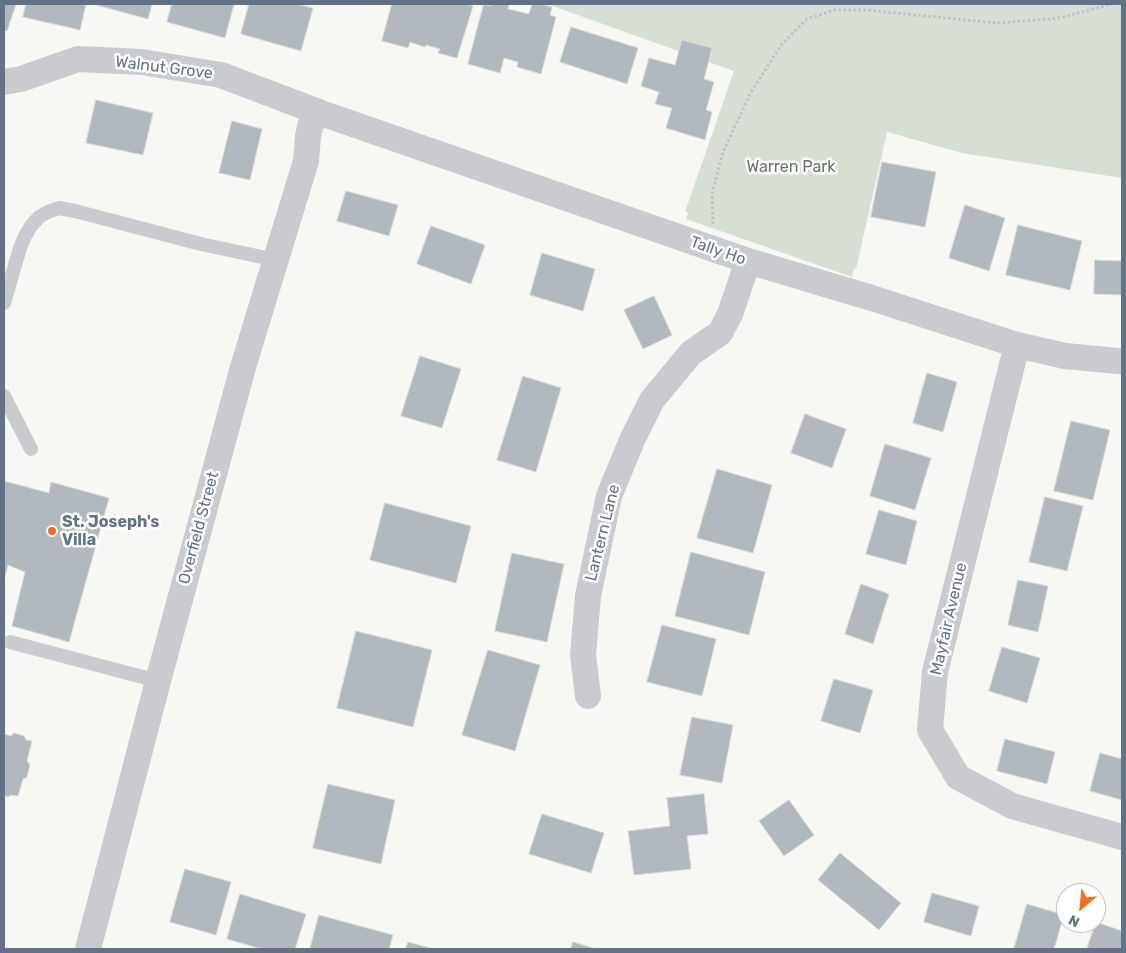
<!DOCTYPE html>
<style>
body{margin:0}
#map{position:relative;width:1126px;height:953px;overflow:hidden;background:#f7f7f4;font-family:Rubik,sans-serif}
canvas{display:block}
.frame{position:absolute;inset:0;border:5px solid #647287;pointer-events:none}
.north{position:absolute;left:1056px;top:883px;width:50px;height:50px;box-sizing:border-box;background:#fff;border:1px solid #c1c7cf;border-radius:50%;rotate:208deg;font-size:14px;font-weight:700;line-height:20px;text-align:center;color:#647287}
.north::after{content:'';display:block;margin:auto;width:18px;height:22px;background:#f06f1b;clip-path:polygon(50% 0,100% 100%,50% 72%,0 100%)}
</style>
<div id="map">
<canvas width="1126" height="953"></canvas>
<div class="frame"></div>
<div class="north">N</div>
</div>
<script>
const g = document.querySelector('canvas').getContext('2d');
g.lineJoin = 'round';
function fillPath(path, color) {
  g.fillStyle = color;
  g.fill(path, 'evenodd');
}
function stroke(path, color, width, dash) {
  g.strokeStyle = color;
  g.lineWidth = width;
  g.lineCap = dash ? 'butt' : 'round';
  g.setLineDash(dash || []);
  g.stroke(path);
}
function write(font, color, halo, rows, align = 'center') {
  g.font = font + ' Rubik,sans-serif';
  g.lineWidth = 5;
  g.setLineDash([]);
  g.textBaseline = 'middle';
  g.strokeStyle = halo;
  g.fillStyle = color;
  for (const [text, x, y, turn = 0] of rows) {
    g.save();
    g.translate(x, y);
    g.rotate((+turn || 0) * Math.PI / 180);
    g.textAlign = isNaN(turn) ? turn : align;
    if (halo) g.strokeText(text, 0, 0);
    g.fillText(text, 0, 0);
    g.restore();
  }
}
const green = new Path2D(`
 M547 4H1122V178L962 153 887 132 856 269 854 268 852 277 686 219 688 213 685 212 734 71Z`);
const building = new Path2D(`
 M4 4H16L7 31 4 30Z
 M26 4H86L80 30 23 17Z
 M96 4H152L148 19 96 5Z
 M172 4H234L225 38 167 22Z
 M249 4H296L313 8 301 51 241 34Z
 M392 4H466L473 6 457 58 438 53 440 49 426 45 425 47 410 42 408 48 382 41Z
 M484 4 491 6V4H509L508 9 529 14 532 4H539L552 7 550 15 556 17 541 74 517 67 518 62 504 58 500 73 468 64Z
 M571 27 638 48 627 84 560 62Z
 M682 40 712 48 704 79 714 82 706 110 712 112 705 140 666 128 672 108 655 104 659 92 641 86 649 58 675 65Z
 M96 100 153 113 143 155 86 143Z
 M232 121 262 129 250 180 219 173Z
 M882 162 936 172 925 227 871 217Z
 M346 191 398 205 389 236 337 221Z
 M965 205 1005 218 989 271 949 258Z
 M1018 225 1082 241 1070 290 1006 275Z
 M431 226 485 245 471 284 417 264Z
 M542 253 595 269 583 311 530 295Z
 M1095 260 1122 261V295L1094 294Z
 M654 296 672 335 643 349 624 310Z
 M420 356 461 369 442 428 401 416Z
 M927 373 957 382 943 432 913 423Z
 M523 376 561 388 536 472 497 460Z
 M805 414 846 429 832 468 791 453Z
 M1071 421 1110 430 1093 500 1054 491Z
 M885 444 931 458 915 510 870 496Z
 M717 469 772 485 753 553 697 538Z
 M4 481 49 493 51 482 109 498 69 642 12 626 25 572 8 565 5 577 4 576Z
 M1045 497 1083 506 1067 571 1029 562Z
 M385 503 471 526 456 583 370 560Z
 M879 510 917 521 906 565 866 554Z
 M691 552 765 572 749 635 675 616Z
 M512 553 564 564 547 642 495 631Z
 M1018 580 1048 586 1038 632 1008 625Z
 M861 584 889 594 873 644 845 634Z
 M662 625 716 639 702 696 647 682Z
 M356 631 432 650 413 727 337 708Z
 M1002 647 1040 658 1027 703 989 691Z
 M488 650 540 665 515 751 462 735Z
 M834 679 873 690 860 733 821 721Z
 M692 717 733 725 722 783 680 775Z
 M14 733 24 736 26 740 32 741 27 761 30 765 27 777 23 779 18 796 11 795 8 797 4 795V734L11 736Z
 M1005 739 1055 752 1047 784 997 771Z
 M1100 753 1122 759V800L1090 791Z
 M328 784 395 800 381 864 313 848Z
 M704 794 708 834 687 836 691 869 634 875 628 831 670 826 667 798Z
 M789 800 814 835 784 856 759 821Z
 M542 814 604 833 591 873 529 854Z
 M840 853 901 903 879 930 818 880Z
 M185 869 231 882 216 935 170 922Z
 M932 893 979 906 971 936 924 922Z
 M240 894 306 914 295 949H262L227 939Z
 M1027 904 1064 915 1054 949H1014Z
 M319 915 393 935 389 949H310Z
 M1096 922 1122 931V949H1087Z
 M408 942 433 949H406Z
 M573 942 596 949H571Z`);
const path = new Path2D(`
 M713 224 712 194 723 152 751 92 782 44 807 19 835 10H865L997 23 1059 18 1112 4`);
const service = new Path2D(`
 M4 303 20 248 25 236 31 226 39 217 48 212 59 208 75 211 201 244 276 260
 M4 396 31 449
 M10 642 158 681`);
const minor = new Path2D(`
 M4 82 21 79 78 59 142 62 221 75 321 113 748 261 875 299 1017 345 1065 356 1118 361H1122
 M1017 345 935 672 930 730 958 777 1012 806 1122 837
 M588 696 583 655 588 596 609 496 632 440 652 400 691 353 720 333 730 314 748 261
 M88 949 158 681 243 367 306 161 308 136 311 123 321 113`);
const markers = [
 [52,531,5,"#f06f1b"]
];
const streetNames = [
 ["Walnut Grove",164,68,7],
 ["Tally Ho",718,251,19],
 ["Overfield Street",199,528,-75],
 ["Lantern Lane",603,533,-76],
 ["Mayfair Avenue",949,619,-77]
];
const parkNames = [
 ["Warren Park",791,167]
];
const poiNames = [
 ["St. Joseph's",62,522],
 ["Villa",62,540]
];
fillPath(green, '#d7dfd4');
fillPath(building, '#b1b8be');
stroke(building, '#d8d9d6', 1);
stroke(path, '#c0c1c4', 3, [2.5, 2.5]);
stroke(service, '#c9cbcf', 14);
stroke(minor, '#c9cbcf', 26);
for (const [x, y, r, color] of markers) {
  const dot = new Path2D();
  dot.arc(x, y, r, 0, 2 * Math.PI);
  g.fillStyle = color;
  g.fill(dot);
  stroke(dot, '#fff', 2);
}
write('16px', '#647287', '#fff', streetNames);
write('16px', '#60795f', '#fff', parkNames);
write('bold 16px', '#647287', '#fff', poiNames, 'left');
</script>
